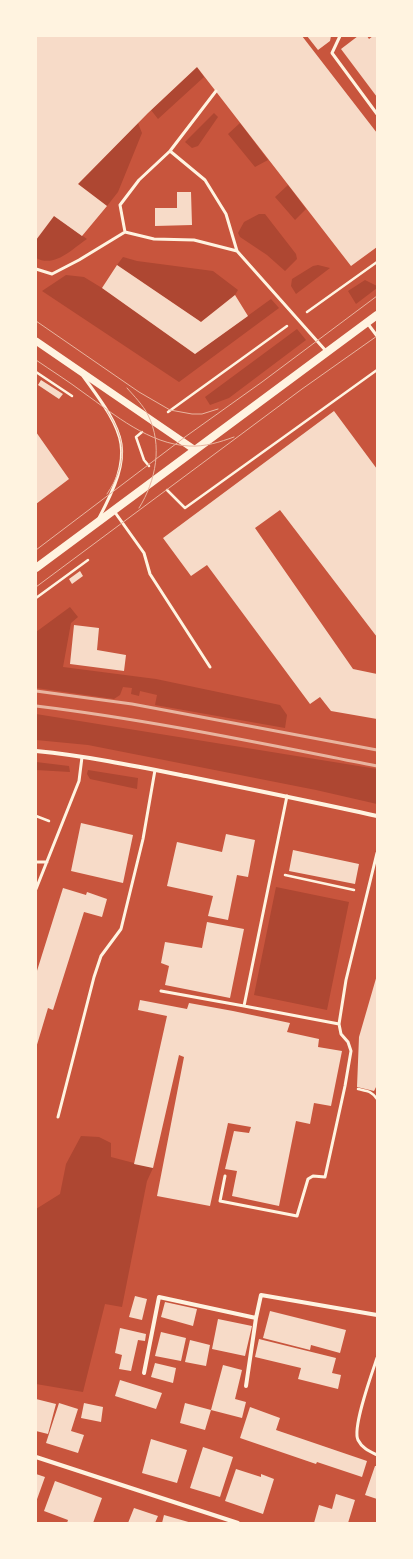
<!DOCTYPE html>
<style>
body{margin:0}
#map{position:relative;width:413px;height:1559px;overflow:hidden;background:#c8553d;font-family:Georgia,serif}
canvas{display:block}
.frame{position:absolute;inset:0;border:37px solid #fff3e0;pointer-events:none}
</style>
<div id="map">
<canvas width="413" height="1559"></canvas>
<div class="frame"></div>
</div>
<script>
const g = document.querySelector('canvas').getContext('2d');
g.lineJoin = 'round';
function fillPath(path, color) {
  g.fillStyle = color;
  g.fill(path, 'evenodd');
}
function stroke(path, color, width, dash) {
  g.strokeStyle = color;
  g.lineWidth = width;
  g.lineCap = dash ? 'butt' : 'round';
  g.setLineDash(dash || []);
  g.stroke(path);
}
const green = new Path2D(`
 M197 67 204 77 158 119 151 110Z
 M214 113 218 117 198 146 192 148 185 142Z
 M138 123 142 133 118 192 107 206 78 184Z
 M240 123 268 160 255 167 228 134Z
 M288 185 306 209 295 220 275 197Z
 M259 214H265L296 254 297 259 285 271 267 255 240 237 238 233 244 222Z
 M54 216 87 239C72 249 55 268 36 258V240Z
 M123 257 137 261 213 271 238 290 235 295 201 322 117 265Z
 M318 265 330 268 296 294 291 286 292 279 313 266Z
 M66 275 84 277 102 288 195 354 271 299 279 308 179 382 42 291Z
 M365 280 377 286V288L356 304 348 291Z
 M297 329 306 340 229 398 210 405 205 397Z
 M70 607 78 617 71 623 63 667 156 679 280 705 287 715 285 728 155 705 157 695 140 691 139 696 131 694 132 688 123 687 120 695 114 699 36 688V632Z
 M36 714 377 769V804L316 790 88 745 36 740Z
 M36 762 69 766 70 772 36 770Z
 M88 770 138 778 137 789 90 779 87 774Z
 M276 887 349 902 327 1010 254 995Z
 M81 1136 99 1137 111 1143V1157L153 1168 147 1181 122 1307 105 1304 83 1392 36 1384V1209L60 1194 66 1164Z`);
const building = new Path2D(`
 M36 36H302L377 133V247L351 266 197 67 148 113 78 184 107 206 82 236 54 216 36 240Z
 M307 36H331L330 41 318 50Z
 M358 36H367L369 39 373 36H377V97L341 49Z
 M177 192H191L192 225 155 226V208H177Z
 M117 265 201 322 235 295 248 316 195 354 102 288Z
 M41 380 63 394 59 399 38 385Z
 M334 411 377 469V637L280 510 255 528 353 669 377 674V719L331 711 320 697 310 704 207 565 191 576 163 538Z
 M36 432 69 479 36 504Z
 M80 571 83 576 72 584 69 579Z
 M74 625 99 628 97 650 126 655 124 671 70 664Z
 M81 823 133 835 123 883 71 871Z
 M226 834 255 840 248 877 237 875 228 920 208 916 213 896 167 886 177 842 222 852Z
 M293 850 359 864 355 884 289 871Z
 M63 888 86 895 87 892 107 899 102 917 84 912 53 1010 48 1008 36 1048V974Z
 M207 922 244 929 230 998 165 985 169 966 161 963 165 942 202 948Z
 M377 975V1085L374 1091 357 1087 359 1037Z
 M140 1000 187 1009 189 1003 233 1011 290 1023 287 1032 319 1039 318 1047 342 1051 331 1106 314 1103 310 1124 296 1121 279 1206 232 1196 237 1171 225 1169 234 1131 249 1133 251 1127 228 1123 210 1206 157 1196 184 1057 179 1055 153 1168 134 1164 167 1016 138 1010Z
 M135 1296 147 1299 142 1320 129 1317Z
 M165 1302 197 1309 193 1326 161 1317Z
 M270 1311 346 1330 340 1353 311 1345 310 1350 263 1338Z
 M218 1319 252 1326 245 1356 212 1349Z
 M120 1328 146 1334 145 1341 138 1340 131 1371 119 1369 122 1355 115 1353Z
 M161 1332 186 1338 181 1361 155 1356Z
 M259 1339 336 1358 332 1373 341 1375 338 1389 298 1379 301 1368 255 1357Z
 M190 1340 210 1345 206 1366 185 1362Z
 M155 1363 176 1368 173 1383 151 1377Z
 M223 1365 242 1370 235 1399 246 1402 242 1418 211 1410Z
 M120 1380 162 1393 156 1409 115 1396Z
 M36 1399 56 1404 48 1434 36 1431Z
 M59 1403 78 1409 71 1431 84 1435 78 1453 46 1443Z
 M84 1403 103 1407 101 1422 81 1418Z
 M185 1403 211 1410 205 1430 180 1423Z
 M250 1407 280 1418 276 1430 367 1461 362 1477 317 1462 316 1464 240 1438Z
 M151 1439 187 1450 177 1483 142 1473Z
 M203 1447 233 1457 220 1497 190 1488Z
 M375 1466H377V1499L365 1495Z
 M236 1469 261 1477V1474L274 1479 263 1514 225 1501Z
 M36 1474 45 1477 36 1502Z
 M55 1481 102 1498 93 1523H67L68 1520 44 1511Z
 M336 1494 355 1500 348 1523H314L319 1505 332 1509Z
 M134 1508 158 1516 155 1523H128Z
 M164 1515 192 1523H162Z`);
const path = new Path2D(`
 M307 312 377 262
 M36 372 72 396
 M168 412 287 326
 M142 432 136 437 144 460 149 466
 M167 490 185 508 377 370
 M36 598 88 560
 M36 816 49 821
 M285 875 354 890
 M358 1089C367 1091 372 1091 377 1099`);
const service = new Path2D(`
 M340 36 332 53 377 114
 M170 151 216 91
 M237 251 194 240 154 239 125 232 120 205 139 180 170 151 205 180 226 214 237 251 326 351
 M36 269 52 274 79 260 125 232
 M368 324 377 336
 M83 376C127 436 135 450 99 518
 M114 511 144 553 150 574 210 667
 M287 796 244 1006 339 1024
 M36 862H47
 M36 889 79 781 82 757
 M161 991 244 1006
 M58 1117 94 977 101 956 121 929 143 839 155 770
 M225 1176 220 1201 297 1216 308 1179 313 1176 325 1177 345 1086 351 1051 348 1042 341 1034 339 1024 346 980 377 853
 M377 1358C372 1373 352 1428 358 1440 362 1448 369 1451 377 1455`);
const minor = new Path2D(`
 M36 751C87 756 136 766 186 776 250 789 314 802 377 816
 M144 1373 159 1297 256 1318 261 1295 377 1315
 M246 1386 256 1318
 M36 1457 238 1523`);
const tertiary = new Path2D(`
 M36 341 195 450`);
const secondary = new Path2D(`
 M36 568 377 315`);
const tram = new Path2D(`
 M36 321 139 392 170 410 192 414H202L218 409
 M36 360C52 371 68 381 84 393 115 415 149 444 189 446 205 447 220 442 234 437
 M127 388C134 396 143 405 148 415 163 445 156 481 139 508
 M107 494C127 464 127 441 107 411
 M36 550 185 437 262 382 377 296
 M36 587 302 389 377 336`);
const rail = new Path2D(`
 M36 691 132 704 377 750
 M36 706C151 720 264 744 377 766`);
fillPath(green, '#ae4732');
fillPath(building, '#f7dbc8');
stroke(path, '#fff3e0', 2.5);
stroke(service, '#fff3e0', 3);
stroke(minor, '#fff3e0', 4);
stroke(tertiary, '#fff3e0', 7);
stroke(secondary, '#fff3e0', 8);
stroke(tram, '#e9b49f', 1);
stroke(rail, '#e9b49f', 3);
</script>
